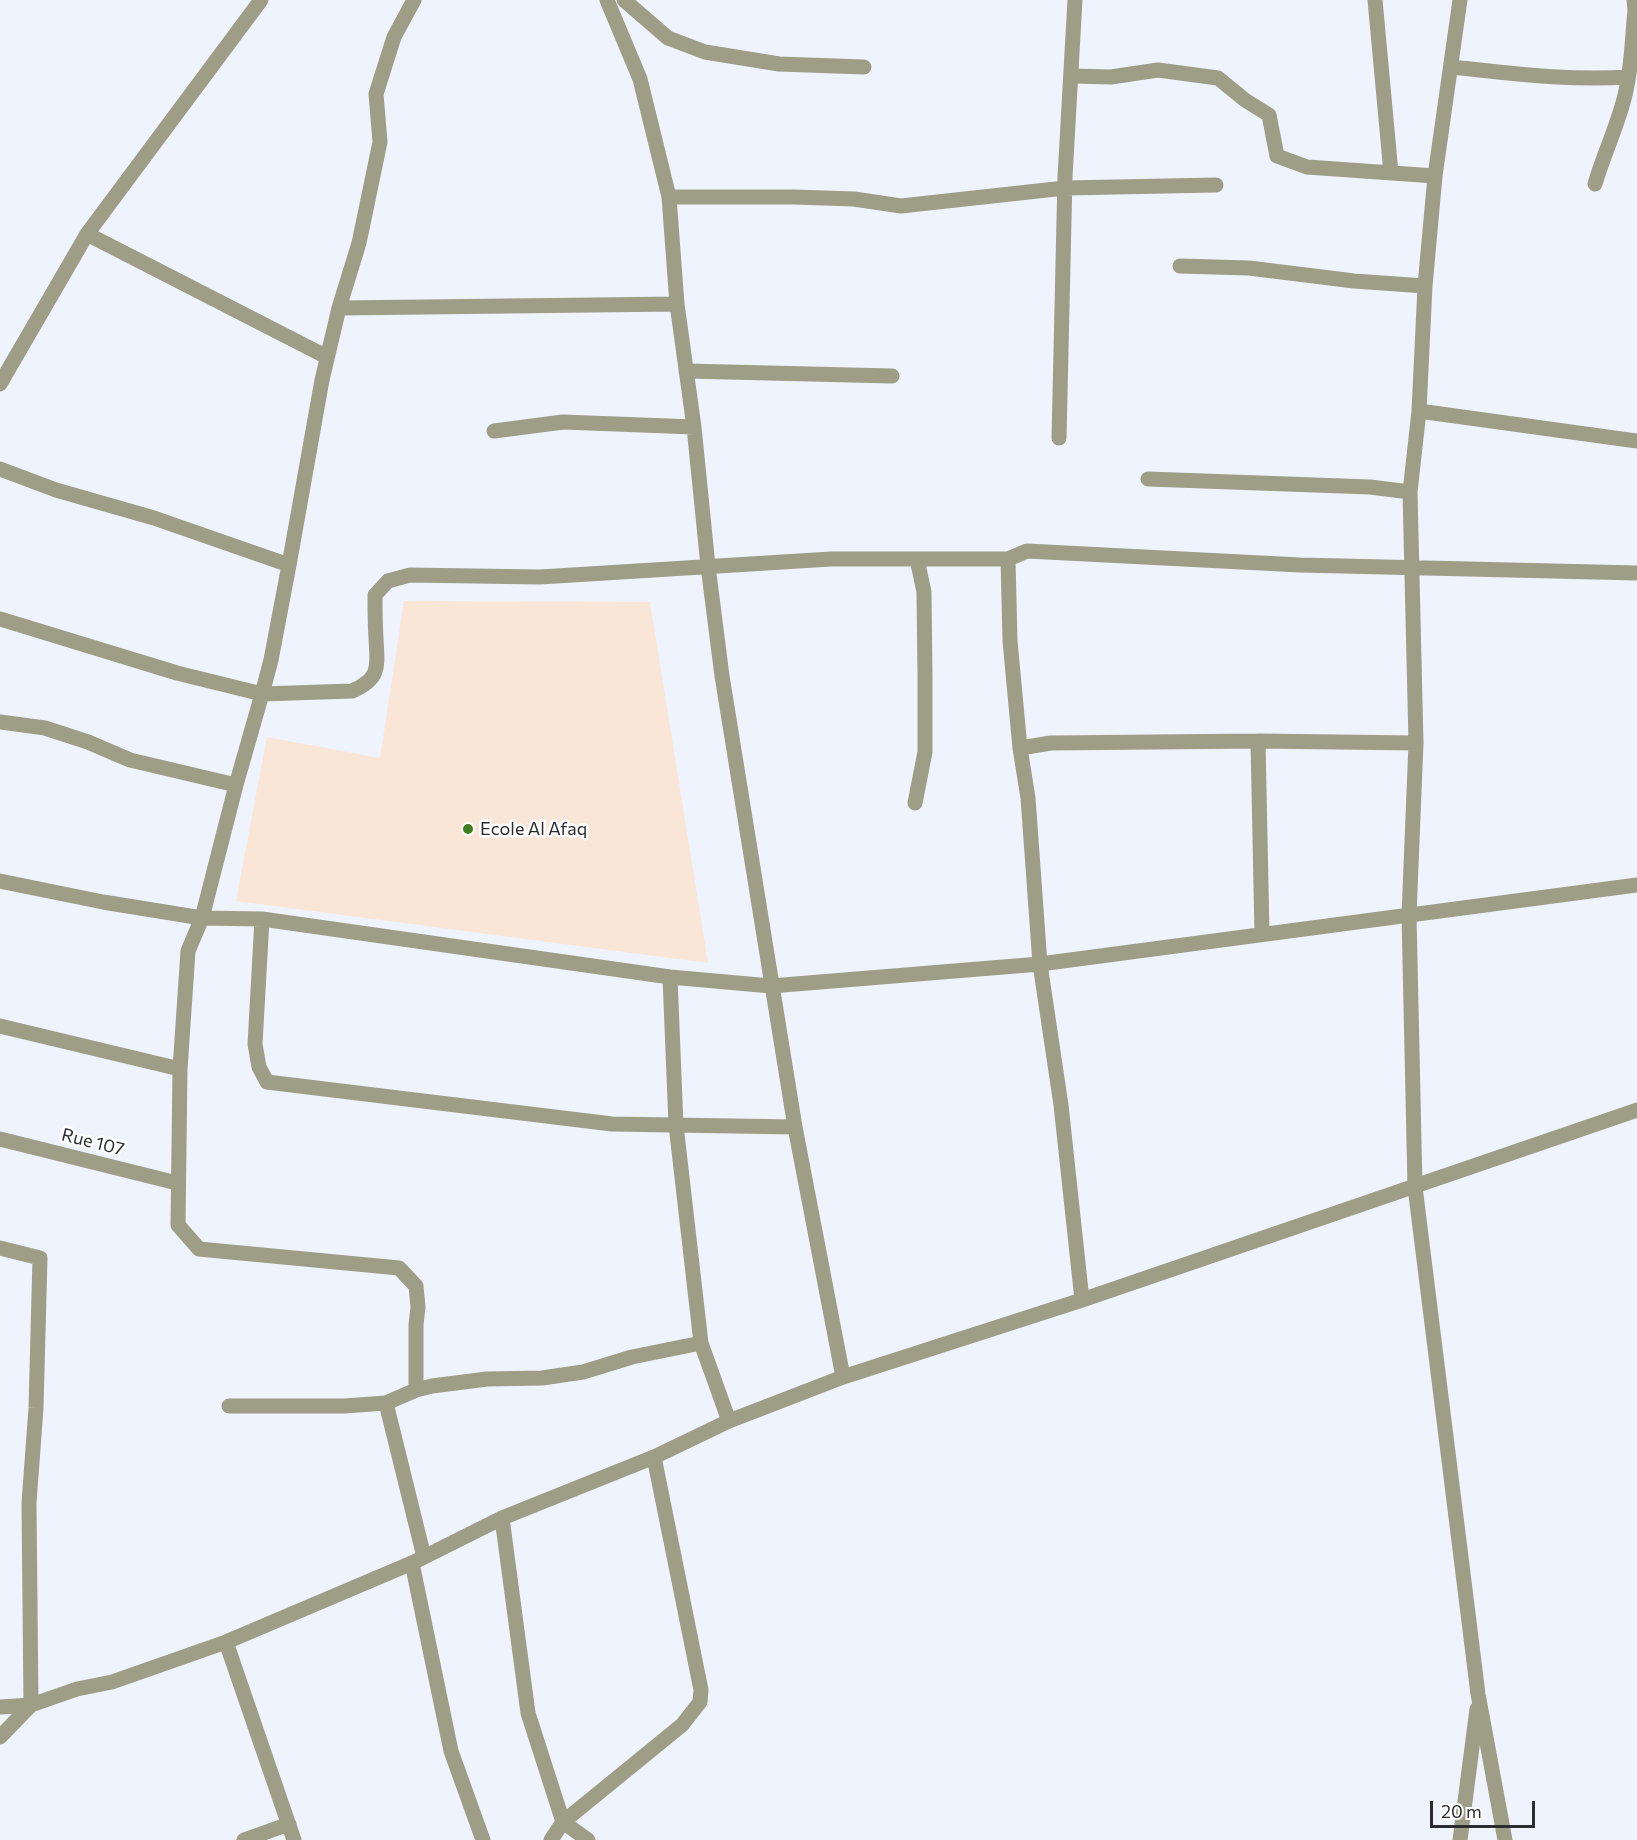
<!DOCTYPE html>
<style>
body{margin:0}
#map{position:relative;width:1637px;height:1840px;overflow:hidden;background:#eff3fe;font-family:Commissioner,sans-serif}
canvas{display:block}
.scale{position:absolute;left:1430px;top:1801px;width:105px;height:27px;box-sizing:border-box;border:3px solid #2b2c30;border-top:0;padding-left:8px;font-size:18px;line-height:21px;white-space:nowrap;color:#2b2c30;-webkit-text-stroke:4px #fff;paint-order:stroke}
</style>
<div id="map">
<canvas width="1637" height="1840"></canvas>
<div class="scale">20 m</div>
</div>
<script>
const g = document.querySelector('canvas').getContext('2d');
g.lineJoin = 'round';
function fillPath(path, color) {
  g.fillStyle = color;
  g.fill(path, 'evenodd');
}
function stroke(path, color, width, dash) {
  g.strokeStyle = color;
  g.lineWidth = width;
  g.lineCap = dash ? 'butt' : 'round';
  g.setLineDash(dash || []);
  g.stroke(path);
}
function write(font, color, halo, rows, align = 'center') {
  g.font = font + ' Commissioner,sans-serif';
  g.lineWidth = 5;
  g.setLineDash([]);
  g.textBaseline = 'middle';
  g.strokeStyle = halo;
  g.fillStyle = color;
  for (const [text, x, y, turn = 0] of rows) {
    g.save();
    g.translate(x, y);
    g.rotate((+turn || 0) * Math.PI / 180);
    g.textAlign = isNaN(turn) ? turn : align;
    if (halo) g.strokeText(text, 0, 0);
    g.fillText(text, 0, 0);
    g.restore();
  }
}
const education = new Path2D(`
 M404 601 650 602 708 963 236 901 267 737 380 758Z`);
const minor = new Path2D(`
 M607 0 640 79 669 197 677 304 694 427 708 566 722 676 795 1127 843 1377
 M624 0 668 38 705 52 779 64 864 67
 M1375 0 1391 173
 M1460 0 1435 176 1425 286 1419 411 1410 492 1416 743 1409 915 1415 1187 1478 1694 1505 1840
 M1451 67C1510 73 1568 81 1628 77
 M1072 76 1111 77 1158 70 1218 78 1245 100 1269 115 1277 156 1307 167 1435 176
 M1595 184C1604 153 1618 125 1625 95 1632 68 1632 38 1635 10L1634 0
 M669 197H794L854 199 901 206 1065 188 1216 185
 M87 234 327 357
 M1180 266 1249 268 1354 281 1425 286
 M339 308 677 304
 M686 371 892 376
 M0 384 87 234 261 0
 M1419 411 1637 441
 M494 431 563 422 694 427
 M1059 438 1065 177 1075 0
 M0 469 56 490 154 518 289 565
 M1148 479 1370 487 1410 492
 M1008 559 1010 641 1020 748 1051 743 1258 741 1416 743
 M0 619 177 673 262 694 271 660 289 565 322 380 339 308 359 243 380 142 376 94 394 37 414 0
 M0 722 45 728 88 742 130 760 236 785
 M1258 741 1262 934
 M1020 748 1028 798 1040 964 1061 1105 1082 1300
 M915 803 925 752V676L924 592 917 559
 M0 881 103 902 202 918 262 919 670 977 771 986 1040 964 1637 885
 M262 919 255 1044 259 1067 267 1082 612 1124 795 1127
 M670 977 676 1125 701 1343 729 1421
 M0 1026 180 1069
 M0 1139 177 1183
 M0 1248 40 1258 36 1408 29 1503 31 1705 0 1737
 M416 1390V1325L418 1307 416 1286 399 1268 199 1249 178 1225 180 1069 188 951 202 918 236 785 262 694 352 691C382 678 377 665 376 638 375 624 375 609 375 595L388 581 410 575 540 577 831 559H1008L1027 551 1300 565 1637 573
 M386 1403 424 1557
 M229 1406H344L386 1403 416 1390 432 1386 487 1379 542 1378 583 1372 632 1357 701 1343
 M502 1518 528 1713 563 1822 588 1840
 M412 1563 451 1751 483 1840
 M226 1642 294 1840
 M0 1707 31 1705 77 1689 112 1682 226 1642 412 1563 502 1518 654 1457 729 1421 843 1377 1082 1300 1637 1110
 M244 1840 289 1824
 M551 1840 563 1822 682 1725 700 1702 701 1690 654 1457
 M1460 1840 1477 1709`);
const markers = [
 [468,829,6,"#407e1d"]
];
const poiNames = [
 ["Ecole Al Afaq",480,829]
];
const streetNames = [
 ["Rue 107",93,1142,14]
];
fillPath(education, '#f9e6d6');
stroke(minor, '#9e9e86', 15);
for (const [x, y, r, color] of markers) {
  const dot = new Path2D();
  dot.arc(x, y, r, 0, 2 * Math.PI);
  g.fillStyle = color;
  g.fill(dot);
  stroke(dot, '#fff', 2);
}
write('18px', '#2b2c30', '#fff', poiNames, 'left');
write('18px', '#2b2c30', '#fff', streetNames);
</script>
